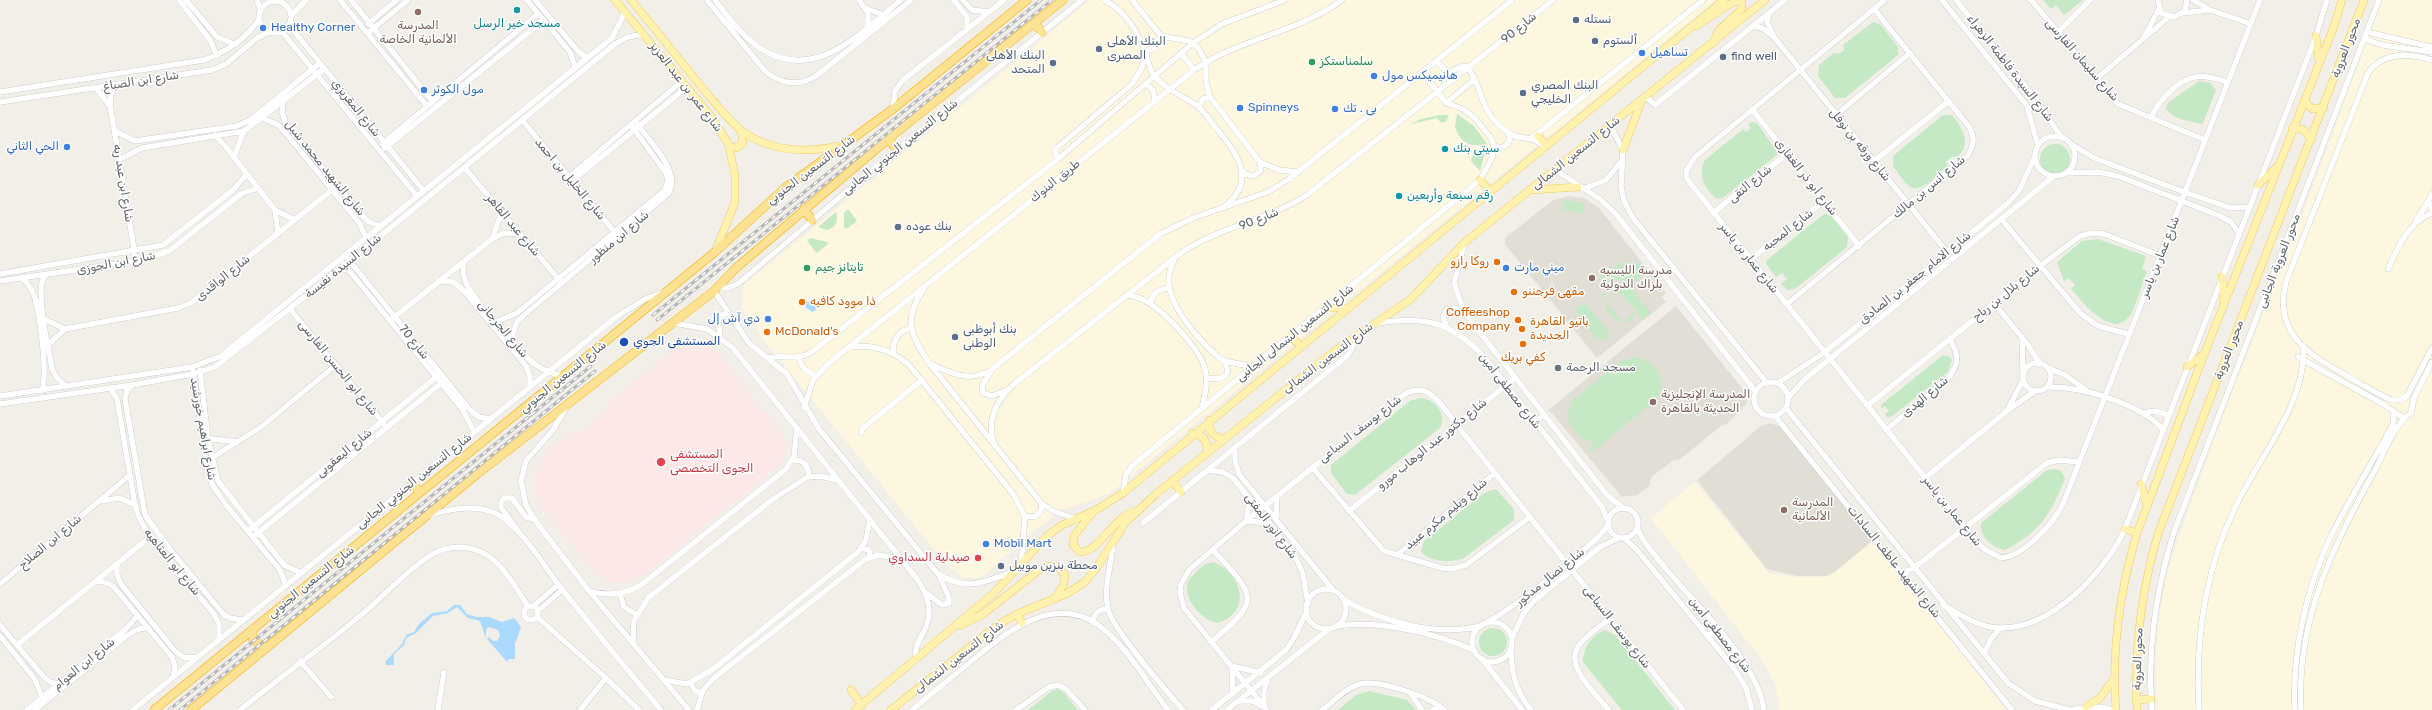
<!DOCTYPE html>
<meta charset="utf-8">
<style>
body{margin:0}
canvas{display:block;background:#f1efe8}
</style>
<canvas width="2432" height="710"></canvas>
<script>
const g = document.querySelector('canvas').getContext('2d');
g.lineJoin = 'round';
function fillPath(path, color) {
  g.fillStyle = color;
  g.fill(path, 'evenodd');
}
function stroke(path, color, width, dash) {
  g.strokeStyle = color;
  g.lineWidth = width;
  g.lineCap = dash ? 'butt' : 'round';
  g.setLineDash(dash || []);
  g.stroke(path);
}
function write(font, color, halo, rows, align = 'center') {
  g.font = font + ' Rubik,Vazirmatn,sans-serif';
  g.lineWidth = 3;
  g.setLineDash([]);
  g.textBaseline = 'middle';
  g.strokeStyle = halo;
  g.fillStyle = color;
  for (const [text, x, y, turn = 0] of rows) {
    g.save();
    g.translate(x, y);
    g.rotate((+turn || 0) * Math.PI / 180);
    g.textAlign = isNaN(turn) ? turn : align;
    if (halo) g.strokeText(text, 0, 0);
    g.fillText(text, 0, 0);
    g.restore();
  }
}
const commercial = new Path2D(`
 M1090 0H1716L1109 494 1061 510 1017 545 981 578 961 577 945 563 767 344 741 309 744 285Z
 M2382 0H2432V710H2156V655L2158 626 2166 577 2176 545 2214 439 2308 199Z
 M1695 482 1769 573 1797 577H1826L1873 542 2006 710H1780L1775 684 1762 660 1651 518Z`);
const education = new Path2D(`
 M1568 196 1584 198 1599 208 1666 293 1662 297 1666 302 1597 358 1505 244V238L1544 207 1554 200Z
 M1676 306 1746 393 1747 403 1728 423 1721 426 1679 460H1674L1651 477 1650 485 1637 495 1622 497 1550 411H1547Z
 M1770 423 1781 427 1872 541 1835 572 1826 576H1797L1767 569 1697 480 1761 426Z`);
const medical = new Path2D(`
 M698 342 709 345 719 353 751 394 750 397 755 403 763 413H767L781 431 785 440V455L781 463 765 477 640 578 629 582H610L596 573 550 519 552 518 538 502 535 479 538 467 549 451 572 432H580L591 423 608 409 609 402 675 348 683 344Z`);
const green = new Path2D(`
 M2043 0H2083L2064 15 2056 5 2051 9Z
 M1873 22 1881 25 1898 47V55L1845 98H1835L1818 76 1819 65 1834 53 1839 54 1844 50 1843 45Z
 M2199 81 2211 83 2216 90 2203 123 2201 124C2189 121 2173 119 2166 109L2168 103Z
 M1457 114 1474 126 1487 144C1471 148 1460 143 1455 127Z
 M1440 115H1449L1446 122 1441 123 1437 118 1411 124 1421 119Z
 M1943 115H1952C1963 129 1973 144 1956 158L1953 156 1946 162 1948 165C1940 172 1921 195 1909 186 1903 181 1898 172 1893 166V156Z
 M1752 122 1757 123 1777 152V155L1723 198 1717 199C1705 190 1697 174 1705 160L1743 129 1746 132 1751 128 1748 124Z
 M2040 159a15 15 0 1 1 30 0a15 15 0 1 1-30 0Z
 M1485 153 1480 171 1471 161 1472 156Z
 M1563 200 1585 203 1584 213 1562 210Z
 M848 209 857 221 848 228H844V213Z
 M836 212C839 220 836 227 827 230L818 227Z
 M1824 214 1830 215 1848 237 1847 247 1795 289 1787 290 1781 284 1787 279 1782 273 1776 277 1766 264 1767 260Z
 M810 238 828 242 827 245 817 253 807 241Z
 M2098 239 2146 256 2142 269 2147 271C2142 284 2136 307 2129 317 2111 339 2082 301 2071 289L2075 285 2069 278 2064 281 2057 262 2082 241Z
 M1638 261 1647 271 1630 285 1625 284 1621 280H1614L1607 272 1622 262 1633 264Z
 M1605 273 1613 286 1620 289 1630 287 1651 313 1641 320 1633 302 1636 311 1632 319 1624 323C1605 314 1609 311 1601 295L1607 293 1611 289 1605 282 1599 280ZM1615 287 1636 311 1623 322 1602 298Z
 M1580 305H1587L1608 331 1609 335 1606 340 1598 339 1578 315 1576 309Z
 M1943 355 1950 357 1952 360 1948 372 1891 417H1887L1885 414 1889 411 1885 406 1881 409V405Z
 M1638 357C1659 364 1668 381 1656 400L1592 452 1589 448 1595 442 1580 438 1569 423 1568 413 1572 401 1623 360Z
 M1420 398C1434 397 1448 415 1440 428L1355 495 1347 494 1331 473V465L1410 401Z
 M2055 469 2061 471 2065 478C2051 514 2041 531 2005 550 1993 548 1979 536 1981 523L2047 470Z
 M1496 489 1514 509V520L1464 558C1452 563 1429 563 1421 551L1424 541 1484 493Z
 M1214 562C1242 575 1253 611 1218 623 1203 621 1182 599 1188 582 1190 577 1195 574 1198 570 1203 565 1207 563 1214 562Z
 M1479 642a14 14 0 1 1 28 0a14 14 0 1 1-28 0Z
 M1605 630 1615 635 1675 710H1622L1583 662C1583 648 1592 634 1605 630Z
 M1058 689 1063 692 1078 710H1028L1052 691Z
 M1369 691 1407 700 1416 710H1338L1356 695Z`);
const water = new Path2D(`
 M820 299 824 303 813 312 806 308 805 301 813 303Z
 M454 605H460L467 614 476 617H489L502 622 514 618 521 627 515 644V659H509L507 662 487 639 489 637 493 641H497L500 635 498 630 489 627 486 629V638L480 621 468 618 457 607 448 613 433 616 416 633 406 638 404 645 394 654V665H386L385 662 402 644 406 635 414 632 419 624 432 613 447 611Z`);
const minor = new Path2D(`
 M179 0 210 40 217 56
 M186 0 217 37 234 44
 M257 0 261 11
 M340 0 427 106
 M351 0 433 102
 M527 0 570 52 575 67
 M535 0 578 51 587 58
 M707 0 765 71C780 84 799 87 816 76L911 0
 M715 0C727 15 738 32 753 43 810 88 859 35 901 0
 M859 0 868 13V27
 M954 0 967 17V30
 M963 0 972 10 989 12
 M1104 0C1123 9 1138 31 1145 51 1148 59 1148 67 1153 74 1165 90 1182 95 1197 106 1205 112 1211 122 1217 129 1237 153 1257 180 1226 205
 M1132 0 1161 36 1189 41 1198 48 1206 62V82L1210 97 1260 162 1279 170 1298 172
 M1885 0 1695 157 1686 171 1687 179 1965 528 1984 549 2001 558C2024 556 2053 524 2063 504L2260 0
 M1942 0 2027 106 2038 146
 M1956 0 2035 98 2062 138
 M2031 0 2118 104 2205 140
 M2158 0 2161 13 2174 17 2185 11 2187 0
 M2193 0 2210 10 2251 24
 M259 17a16 16 0 1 1 32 0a16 16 0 1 1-32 0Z
 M865 8 883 15
 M2183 13 2210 10
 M1769 14 1767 22 1774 37
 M291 16 306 0
 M368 24 397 0
 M289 25 424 191
 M1753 26 1762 28 1774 37 1947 252
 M282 32 417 196
 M2367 32 2432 47
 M368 33 408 0
 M2057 33 2090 0
 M2144 37 2159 9
 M2365 39 2382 45 2432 52
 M1181 53 1194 70
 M2432 60C2409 53 2383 52 2368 73L2286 282C2273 335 2310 355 2349 377 2363 385 2377 394 2392 400H2400L2407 396 2432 348
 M1437 62 1448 73 1463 66 1467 67C1481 83 1480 106 1495 121 1501 127 1507 133 1515 136 1526 139 1534 137 1543 146
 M2096 79 2169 17
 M1146 84 1153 90 1155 100
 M116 85 111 94 110 105 136 261
 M96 88 109 105
 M0 92 204 60C226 52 246 39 259 19
 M1646 97 1655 105 1785 0
 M0 102 212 70 226 64 257 38 270 32
 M283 102 282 112 286 124 361 214 369 222 381 226
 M1446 103 1475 79
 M1199 107 1203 99 1210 97
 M893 109 895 91 902 81 1004 0
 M1752 109 1859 246
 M1836 115 1910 53
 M263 118 278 125 289 137 360 224 366 238
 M2151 118C2157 103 2177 80 2195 77 2206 75 2217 79 2228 82
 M522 120 617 235
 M1610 125 1623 150 1621 186 1624 201 1633 218 1767 383
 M115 131 135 141 237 126 252 119 319 64
 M215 135 226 147 275 210 295 220
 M2035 156a20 20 0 1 1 40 0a20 20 0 1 1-40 0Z
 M1532 138 1703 0
 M382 144 538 14
 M2071 144 2094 158 2184 192 2231 208 2249 207
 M1494 146C1501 149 1507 147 1510 139L1508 133
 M385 148 544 20
 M234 157 244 131
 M120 159 142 148 244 131 324 69
 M1058 159 1055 151 1058 147 1132 84 1142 68 1145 51 1155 48 1161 36
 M1874 161 1949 101
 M464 167 561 282
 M1242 170 1245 174 1254 176 1261 170 1260 162
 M1555 170 1600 199 1615 213 1756 392
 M2066 173 2098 172 2118 176 2220 216 2231 222 2238 232
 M569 177 682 81
 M572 181 687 87
 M1583 189 1606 180 1620 163
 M2432 193 2428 201 2432 209
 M275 210 278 234
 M1713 213 1787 154
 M2002 220 2080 313 2098 326 2128 334
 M2416 221 2428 201
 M492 239 502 211
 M1464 245 1454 283 1464 312 1607 495 1623 508
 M1176 256C1173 263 1169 270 1169 277 1166 304 1199 340 1218 357L1225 361 1253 367
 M348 259 470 410 479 417 491 419
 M1751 259 1824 201
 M463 262C463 269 463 276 466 283 475 301 520 354 536 365 544 371 554 374 564 377
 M343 263 463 410 474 432
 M2388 269C2397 249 2409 221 2432 213
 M0 274 163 245 233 190 247 174
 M45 275C34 290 49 349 52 369L57 378 66 386
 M22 277C27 283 33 290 35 298 40 318 48 372 42 391
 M0 281 136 261 169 251 241 194 258 188
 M440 281 453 282 464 291 526 366 530 376V386
 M717 288H728L739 283 861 179 1082 0
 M924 289C902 319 911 335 929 363L1042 504 1053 511 1076 519
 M714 291 749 343 787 374 819 429 938 574C969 592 982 582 1013 572
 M1126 295C1134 296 1142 298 1149 303 1167 314 1196 346 1204 365 1209 378 1205 395 1202 408
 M1149 303 1156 292 1169 287
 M1994 303 2028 345 2040 364
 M1787 304 1968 155C1974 145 1975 139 1970 128L1874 9
 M290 309 384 424
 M44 319 65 329
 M392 319 492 239 504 233 520 234
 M674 323 707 329 733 348 917 579C927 593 933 611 926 627 920 640 914 646 916 660
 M1377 323C1425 316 1451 321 1485 358L1602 507 1608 522
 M491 324 517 313 665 190 668 180 666 173 631 125
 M1447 327 1443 317 1446 310 1455 308 1464 312
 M720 336 718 319 723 314H729
 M2022 337 2023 374
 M511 339 517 322 524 315 669 193C681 170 648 140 635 121
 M48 345 65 329 178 308 191 303 337 186
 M850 347C872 344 892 350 909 365L1014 495 1025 517 1021 565
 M893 353C893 340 898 331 911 328
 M2298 357 2383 404 2403 418 2411 413 2414 398 2432 362
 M768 358C785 354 798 362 813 351L1058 159 1193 43 1222 24 1285 0
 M799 359 804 369 816 376
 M2023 377a14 14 0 1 1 28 0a14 14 0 1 1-28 0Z
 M929 363C950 373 969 383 991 370L1160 234 1193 218 1268 192 1289 179 1512 0
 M2048 368 2065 375 2086 390
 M200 370 208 439 218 481 284 565 301 573
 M193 371 207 467 212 484 226 505 280 570 286 586
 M991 371 982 386 983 393 992 396 1007 390
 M1206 378C1215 379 1224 381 1228 371L1225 361
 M1754 399a17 17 0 1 1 34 0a17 17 0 1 1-34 0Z
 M1778 383 1825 352 2007 204 2019 191 2035 156
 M132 385 127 390 125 399 145 515 170 549 224 615 230 618 243 620
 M2048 387C2079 386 2143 404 2163 430
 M110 388 117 399 135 505C141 536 193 588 214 614L219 624V640
 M0 396 192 367 221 356 612 38 625 12
 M1788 398 1804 380 2054 176
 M0 404 132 385 193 374 215 367 350 261 615 44 628 37 644 34
 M567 406 553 430 526 461 521 481 526 505 537 523 589 591 689 710
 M1867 406 2040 266 2080 236 2092 233 2104 234 2161 256
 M804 408 813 380 829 363 1194 70C1240 38 1297 33 1342 0
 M1786 408 2008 683 2035 701 2066 709
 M2008 409 2023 380
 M2142 413 2155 411 2168 415
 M1775 416 2012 710
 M1534 422 1544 415
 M1886 430 1949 377C1960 363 1958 353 1950 339
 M861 433 862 429 922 380
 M205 438 238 442
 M995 446C985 421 996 401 1014 384L1182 252C1220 227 1268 220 1307 195L1553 0
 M1235 447V460L1239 474 1333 590
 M210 459 261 427 336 365
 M792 460C803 459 810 466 808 477
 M1312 467 1384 551 1442 568 1451 569 1466 565 1530 517
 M1207 470 1223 472 1233 478 1296 558 1303 574 1308 604
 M1925 478 2007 411 2035 391
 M1123 493 1126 474 1133 465 1480 180 1492 158 1494 146 1491 138 1474 117 1463 109 1446 103 1423 73
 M1250 498 1246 521 1270 523
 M102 501 119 498 135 505
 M1608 523a15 15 0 1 1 30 0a15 15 0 1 1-30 0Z
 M1349 511 1515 378
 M430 515C450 509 474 504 495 513 521 526 543 565 561 588 594 629 627 670 661 710
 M1025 517 1036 516 1041 511 1042 504
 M1276 517 1277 496
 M1143 523 1348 355 1352 348 1354 336
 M1637 527C1643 544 1656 556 1667 570 1696 604 1759 665 1764 710
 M248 531 440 374
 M518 531 501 507V503L504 498H512L526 517 534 519
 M253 537 445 380
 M1624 538 1637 550 1733 667 1746 688 1752 710
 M1113 542C1112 564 1103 587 1108 609 1113 630 1166 690 1183 710
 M862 548 869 550 870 557
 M1397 555 1495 473
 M117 564V575L121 584 175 651 185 658 198 657
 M1905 575 1908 570 1914 568 2047 463 2059 460 2079 462
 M96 581 104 582 113 586 172 657 175 667 173 677
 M0 584 130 475
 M1306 609a20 20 0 1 1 40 0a20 20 0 1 1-40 0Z
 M590 591C608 597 625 594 641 585L786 469 794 456 797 427
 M925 592 942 605 949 603V598L939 575
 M620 594 624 607 637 615
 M1344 600C1383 622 1437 637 1481 626
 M1943 605C1961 615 1978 627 1999 628 2051 630 2105 572 2125 529L2316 36 2327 0
 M524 613a7 7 0 1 1 14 0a7 7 0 1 1-14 0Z
 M533 606 558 585
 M538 611 562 590
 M537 617 606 678 639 710
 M1472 642a20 20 0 1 1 40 0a20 20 0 1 1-40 0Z
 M1093 623C1094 613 1099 609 1108 609
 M1486 623C1517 605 1545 582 1573 559 1585 548 1599 539 1608 525
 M0 625 43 676 50 682 59 684
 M1337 626C1376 619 1440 634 1475 651
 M0 636 34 678 43 699
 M1708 636 1717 629
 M1512 638 1524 613 1535 600 1600 547 1619 538
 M633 641 634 621 648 598 773 499 808 477 821 476 840 481
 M1211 642C1263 599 1255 596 1213 550
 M17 645 150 537
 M1511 649C1511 673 1516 691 1531 710
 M1984 654 1991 639 2000 628
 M1482 659 1522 710
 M300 661 331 697
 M665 680 687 684 712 670 859 551 866 540 870 519
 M691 683 694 690 701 694
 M1233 694 1232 666 1261 673
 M1411 694 1422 710
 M1238 701H1252L1262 706
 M1264 706V691L1268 678
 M27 710 126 629 138 615
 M35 710 125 637 136 630 148 627
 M133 710 616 317 645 299 664 292
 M240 710C280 677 322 648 361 615 384 596 403 574 428 557 437 551 448 547 459 547 496 548 510 579 528 606
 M438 710 444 672
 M580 710 606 678
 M697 710 703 690 714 678 866 559 879 555 901 559
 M912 710C931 694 950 679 969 663 1004 634 1054 591 1101 627 1128 648 1147 683 1168 710
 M1016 710 1049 687 1058 685 1066 689 1085 710
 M1212 710 1286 650 1294 638 1307 611
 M1227 710 1329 629
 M1267 710 1184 608 1180 592 1181 584 1189 570 1246 521 1402 396C1429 378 1441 405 1456 424L1683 710
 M1322 710C1334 701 1346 688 1360 684 1378 679 1431 697 1444 710
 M1433 710 1440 706
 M1609 710C1597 695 1563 666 1579 645 1587 635 1599 627 1609 619
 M2064 710 2101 707 2112 710
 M2152 710C2147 649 2156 590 2174 532L2379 0
 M2199 710C2195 642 2205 571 2235 508 2257 460 2307 403 2303 348
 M2295 710C2292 651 2306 589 2331 536 2350 497 2373 462 2393 424L2394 412
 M2301 710C2296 621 2333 545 2375 470 2384 453 2392 431 2405 418`);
const major = new Path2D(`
 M615 0 710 115 728 143 735 175V202L716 250
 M631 0C658 32 683 65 710 97 721 109 732 125 746 134 775 152 810 153 843 145
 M1696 26 1735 1 1742 3V9L1719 30 1713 43
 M2316 36 2319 61
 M2304 100 2312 109 2324 107
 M2292 129H2302L2312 139
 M1538 136 1547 146
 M729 147 737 148 743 143 741 131
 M1623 150 1641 102
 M1480 180 1490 191
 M2258 185 2278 166
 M1530 190 1578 187
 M2222 277 2224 301
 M1326 308H1347
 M1291 336 1300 346
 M2187 367 2205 353
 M1210 420C1207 431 1213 437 1224 439
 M1193 433C1204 435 1208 442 1207 452
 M1172 481 1181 492
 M2141 484 2147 505
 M1092 513 1074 536 1073 545 1080 552C1099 553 1113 517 1135 511
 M2125 529 2137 533
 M1017 614 1022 623
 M961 625 983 614 1039 570 1049 566H1057L1065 575 1064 584 1055 598
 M851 690 862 705
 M2136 700 2151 699
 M2086 707 2100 698 2114 679
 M855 710 994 593 1047 536 1062 525 1096 510 1123 493 1724 0
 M891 710 999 624 1017 614 1066 594 1085 582 1097 567 1126 522 1156 494 1333 352 1411 299 1464 243 1765 0
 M2116 710C2111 649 2120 591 2137 533L2205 352 2333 29 2342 0
 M2137 710C2134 650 2141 592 2158 534L2364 0`);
const highway = new Path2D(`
 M1034 23 1042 32
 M888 139 897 150
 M804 209 812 220
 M412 483 420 492
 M252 630 253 640 266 648
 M154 710 715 252 786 187 893 109 1027 0
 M191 710 476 475 714 291 736 268 888 139 1063 0`);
const rail = new Path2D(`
 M653 315 1041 0
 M657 320 1052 0
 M169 710 591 366
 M180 710 595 371`);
const markers = [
 [517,10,4,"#0f9aa8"],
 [418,12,4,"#8d6e63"],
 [1576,20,4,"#5c6f8a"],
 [263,28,4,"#3f7fe0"],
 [1595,41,4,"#5c6f8a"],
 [1099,49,4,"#5c6f8a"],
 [1642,53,4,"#3f7fe0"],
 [1723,57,4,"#5c6f8a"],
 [1312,62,4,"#2e9e5b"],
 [1053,63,4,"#5c6f8a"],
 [1374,76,4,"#3f7fe0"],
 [424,90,4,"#3f7fe0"],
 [1523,93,4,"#5c6f8a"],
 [1240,108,4,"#3f7fe0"],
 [1335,109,4,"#3f7fe0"],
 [67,147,4,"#3f7fe0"],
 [1445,149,4,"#0f9aa8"],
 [1399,196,4,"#0f9aa8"],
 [898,227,4,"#5c6f8a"],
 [1497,262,4,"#e8710a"],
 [807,268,4,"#2e9e5b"],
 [1506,268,4,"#3f7fe0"],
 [1592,278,4,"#8d6e63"],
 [1514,292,4,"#e8710a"],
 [802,302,4,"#e8710a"],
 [768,319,4,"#3f7fe0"],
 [1518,320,4,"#e8710a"],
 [1522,329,4,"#e8710a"],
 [767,332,4,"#e8710a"],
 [955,337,4,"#5c6f8a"],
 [624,342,5,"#1a4fb4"],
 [1523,344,4,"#e8710a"],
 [1558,368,4,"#6b7280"],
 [1653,402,4,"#8d6e63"],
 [661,462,5,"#e0444e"],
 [1784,510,4,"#8d6e63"],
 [986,544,4,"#3f7fe0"],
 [978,558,4,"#e0444e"],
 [1001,566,4,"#5c6f8a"]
];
const serviceNames = [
 ["نستله",1584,20],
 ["ألستوم",1603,41],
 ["البنك الأهلى",1107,42],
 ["المصرى",1107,56],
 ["البنك الأهلى",1045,56,"right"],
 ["المتحد",1045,70,"right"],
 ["find well",1731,57],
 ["البنك المصري",1531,86],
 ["الخليجي",1531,100],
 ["بنك عوده",906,227],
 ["بنك أبوظبى",963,330],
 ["الوطنى",963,344],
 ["محطة بنزين موبيل",1009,566]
];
const cultureNames = [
 ["مسجد خير الرسل",517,24,"center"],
 ["سيتى بنك",1453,149],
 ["رقم سبعة وأربعين",1407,196]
];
const educationNames = [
 ["المدرسة",418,26,"center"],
 ["الألمانية الخاصة",418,40,"center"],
 ["مدرسة الليسيه",1600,271],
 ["بلزاك الدولية",1600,285],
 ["المدرسة الإنجليزية",1661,395],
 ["الحديثة بالقاهرة",1661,409],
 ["المدرسة",1792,503],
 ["الألمانية",1792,517]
];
const shopNames = [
 ["Healthy Corner",271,28],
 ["تساهيل",1650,53],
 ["هانيميكس مول",1382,76],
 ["مول الكوثر",432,90],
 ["Spinneys",1248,108],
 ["بى . تك",1343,109],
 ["الحي الثاني",59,147,"right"],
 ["ميني مارت",1514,268],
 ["دي آش إل",760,319,"right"],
 ["Mobil Mart",994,544]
];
const streetNames = [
 ["شارع 90",1519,28,-39],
 ["محور العروبة",2346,48,-69],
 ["شارع سليمان الفارسى",2082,60,49],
 ["شارع السيدة فاطمة الزهراء",2010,68,52],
 ["شارع ابن الصباغ",141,81,-9],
 ["شارع عمر بن عبد العزيز",686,87,52],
 ["شارع المقريزي",356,108,51],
 ["شارع ورقه بن نوفل",1860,145,51],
 ["شارع التسعين الجنوبي الجانبى",900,147,-39],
 ["شارع التسعين الشمالى",1576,153,-39],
 ["شارع الشهيد محمد شبل",325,168,51],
 ["شارع التسعين الجنوبي",811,170,-37],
 ["شارع أبو ذر الغفارى",1806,177,52],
 ["شارع الخليل بن احمد",570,179,50],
 ["طريق البنوك",1055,181,-39],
 ["شارع ابن عبد ربه",123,183,81],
 ["شارع التقى",1750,184,-39],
 ["شارع انس بن مالك",1929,187,-40],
 ["شارع 90",1259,219,-22],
 ["شارع عبد القاهر",513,225,50],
 ["شارع المحبه",1788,230,-38],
 ["شارع ابن منظور",619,237,-40],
 ["شارع عمار بن ياسر",2160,257,-68],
 ["شارع عمار بن ياسر",1749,258,51],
 ["محور العروبة الجانبى",2279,261,-69],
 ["شارع ابن الجوزى",116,263,-11],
 ["شارع السيدة نفيسة",343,266,-39],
 ["شارع الواقدى",223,278,-39],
 ["شارع الامام جعفر بن الصادق",1915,278,-39],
 ["شارع بلال بن رباح",2006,293,-39],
 ["شارع الجرجانى",503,329,50],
 ["شارع التسعين الشمالى الجانبى",1295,333,-39],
 ["شارع 70",414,342,51],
 ["محور العروبة",2229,350,-69],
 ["شارع التسعين الشمالى",1328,358,-37],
 ["شارع ابو الحسن الفارسى",338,368,51],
 ["شارع التسعين الجنوبي",563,377,-39],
 ["شارع مصطفى أمين",1510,391,52],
 ["شارع الهدى",1925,397,-40],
 ["شارع ابراهيم خورشيد",203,429,80],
 ["شارع يوسف السباعى",1360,429,-38],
 ["شارع دكتور عبد الوهاب مورو",1432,444,-39],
 ["شارع اليعقوبى",344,453,-40],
 ["شارع التسعين الجنوبي الجانبى",414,481,-39],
 ["شارع عمار بن ياسر",1952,511,51],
 ["شارع ويليم مكرم عبيد",1446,514,-40],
 ["شارع انور المفتى",1271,526,53],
 ["شارع ابن الصلاح",50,542,-40],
 ["شارع ابو العتاهيه",172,562,51],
 ["شارع الشهيد عاطف السادات",1894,562,51],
 ["شارع نصال مدكور",1550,577,-39],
 ["شارع التسعين الجنوبي",311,582,-39],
 ["شارع يوسف السباعى",1617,627,52],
 ["شارع مصطفى أمين",1720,635,52],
 ["شارع التسعين الشمالى",959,657,-38],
 ["محور العروبة",2138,659,-88],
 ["شارع ابن العوام",84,664,-39]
];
const leisureNames = [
 ["سلمناستكز",1320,62],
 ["تايتانز جيم",815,268]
];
const foodNames = [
 ["روكا رازو",1489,262,"right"],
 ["مقهى فرجننو",1522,292],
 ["ذا موود كافيه",810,302],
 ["Coffeeshop",1510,313,"right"],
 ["Company",1510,327,"right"],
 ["باتيو القاهرة",1530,322],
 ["الجديدة",1530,336],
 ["McDonald's",775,332],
 ["كفي بريك",1523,358,"center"]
];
const transitNames = [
 ["المستشفى الجوي",633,342]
];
const worshipNames = [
 ["مسجد الرحمة",1566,368]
];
const healthNames = [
 ["المستشفى",670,455],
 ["الجوى التخصصى",670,469],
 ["صيدلية السداوي",970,558,"right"]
];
fillPath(commercial, '#fef7e0');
fillPath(education, '#e1ded6');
fillPath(medical, '#fce8e6');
fillPath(green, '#c5e8c5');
fillPath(water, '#aadaff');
stroke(minor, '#b5b8bc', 6);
stroke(major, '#f2c960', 8);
stroke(highway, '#f9ab00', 9);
stroke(minor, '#fff', 5.5);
stroke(major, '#fff2af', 7);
stroke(highway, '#fde293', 8);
stroke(rail, '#b6b7b8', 3);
stroke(rail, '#fff', 1.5, [4.5]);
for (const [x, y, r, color] of markers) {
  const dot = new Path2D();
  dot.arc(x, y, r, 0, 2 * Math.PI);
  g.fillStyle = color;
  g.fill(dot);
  stroke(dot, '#fff', 1.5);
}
write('12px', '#4e5e75', '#fff', serviceNames, 'left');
write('12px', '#0d838f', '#fff', cultureNames, 'left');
write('12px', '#785e54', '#fff', educationNames, 'left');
write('12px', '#366cbe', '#fff', shopNames, 'left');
write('12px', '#5f6368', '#fff', streetNames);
write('12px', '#27864d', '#fff', leisureNames, 'left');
write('12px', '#c56008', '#fff', foodNames, 'left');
write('12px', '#164399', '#fff', transitNames, 'left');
write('12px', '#5b616d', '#fff', worshipNames, 'left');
write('12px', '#be3a42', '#fff', healthNames, 'left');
</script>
